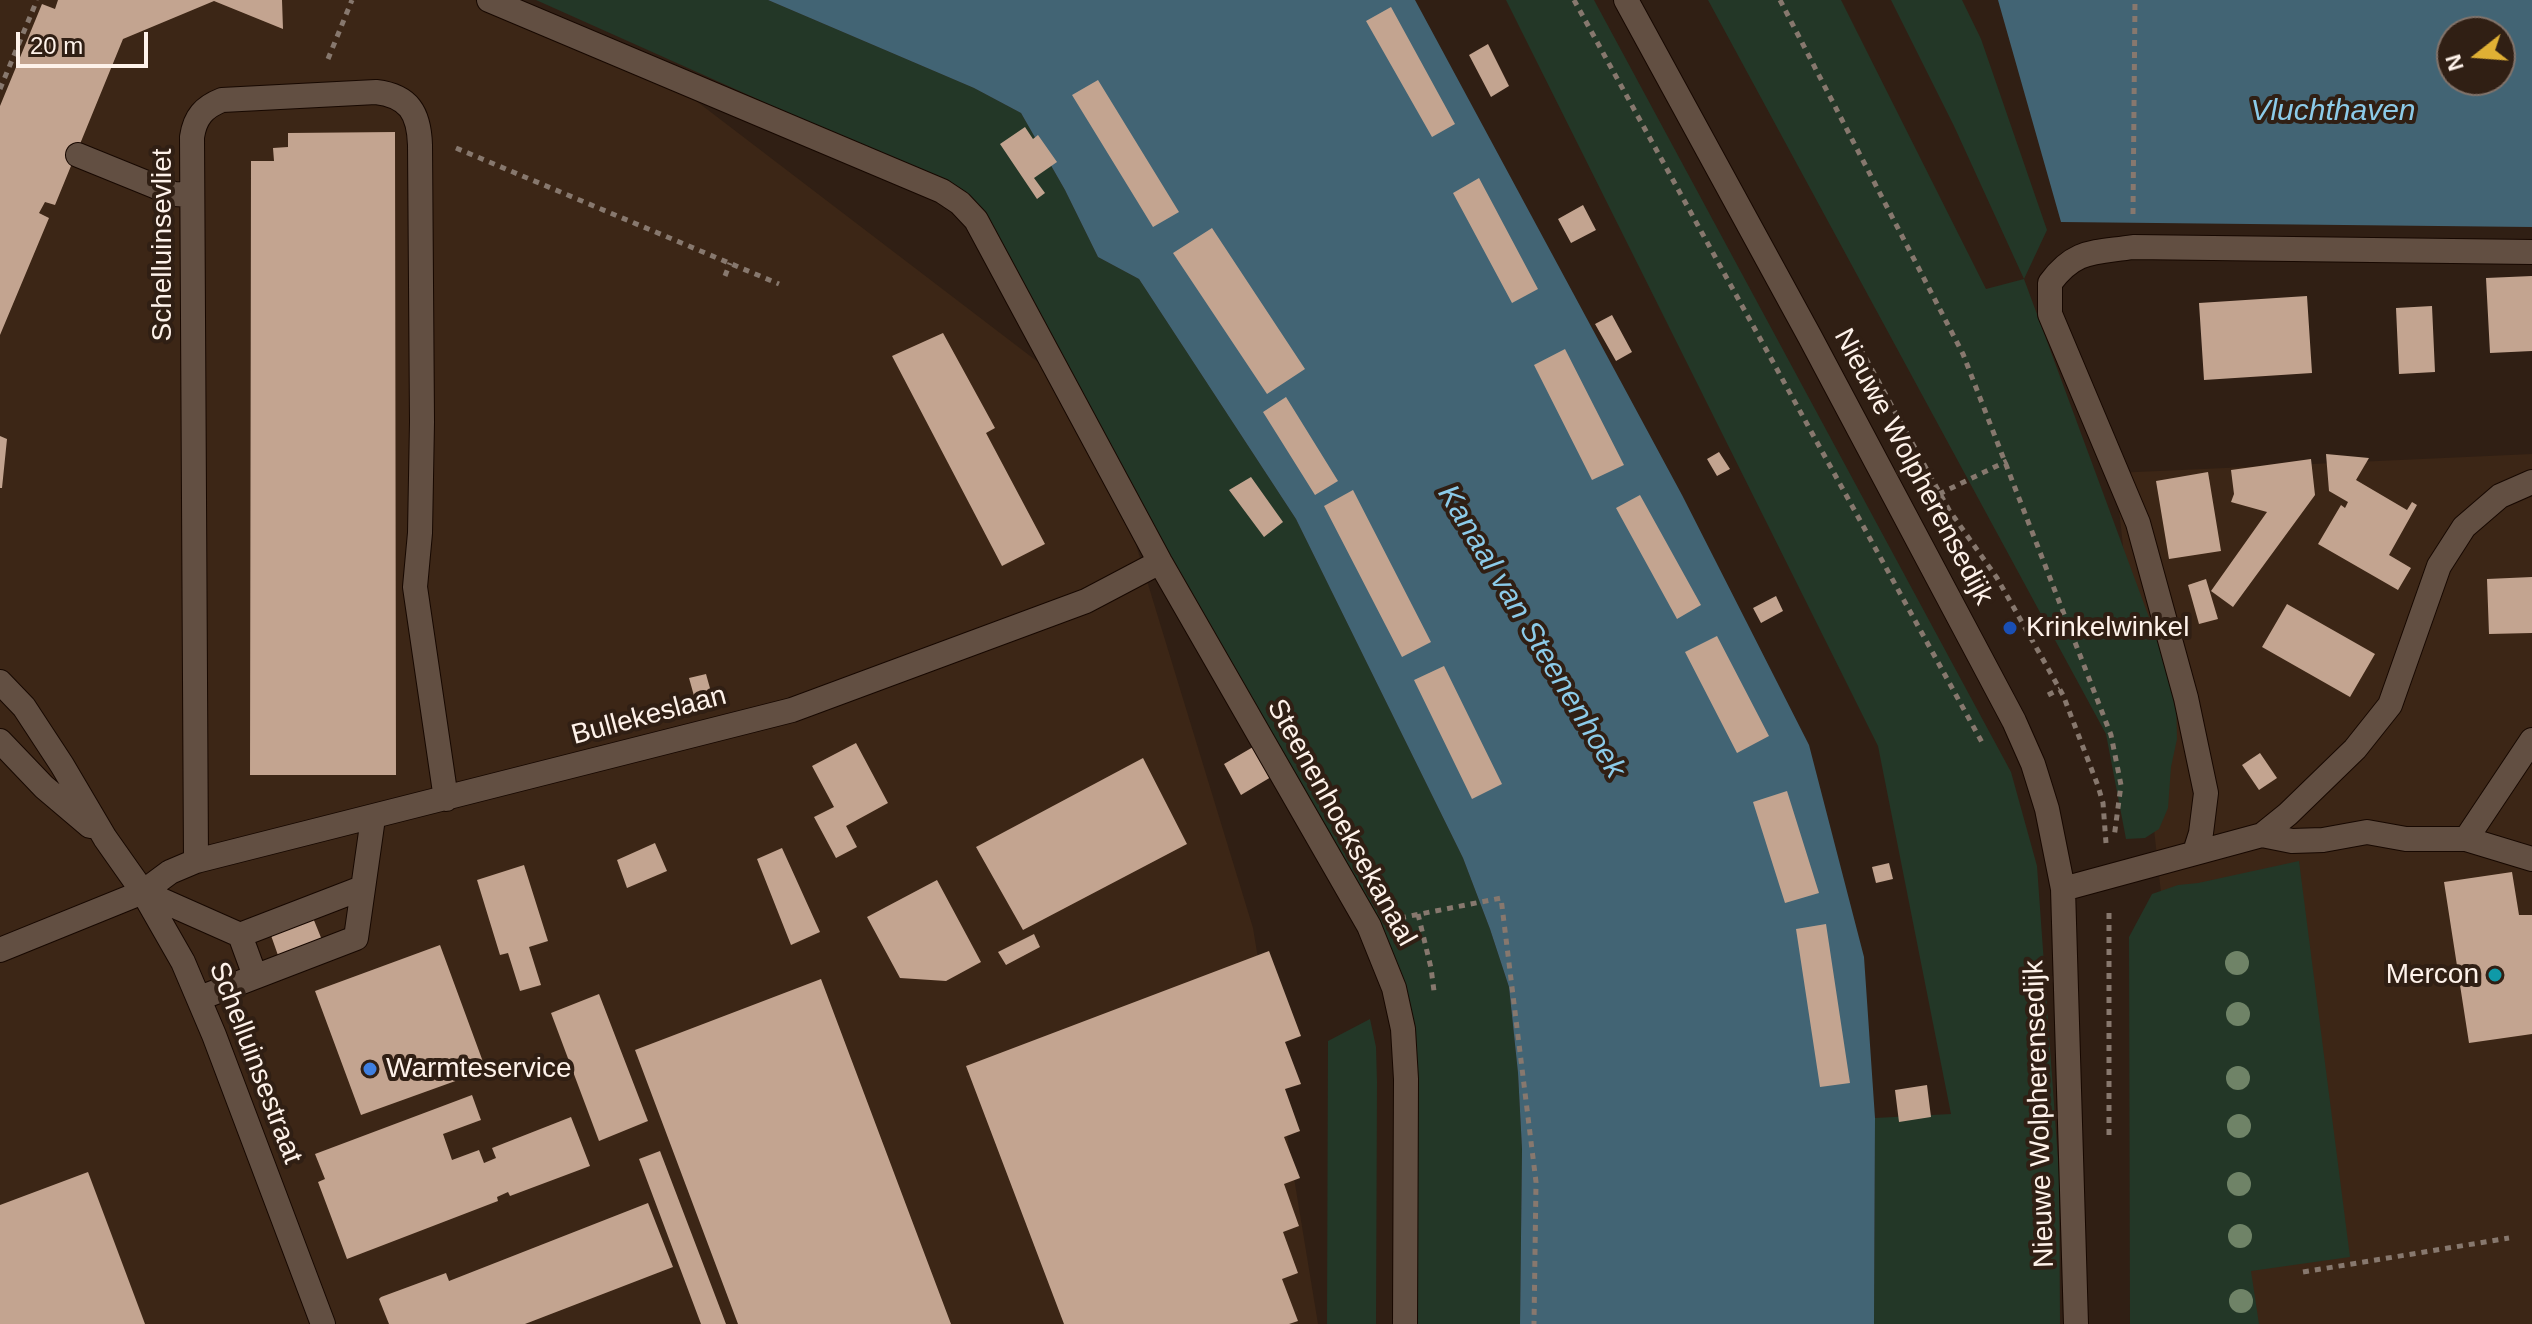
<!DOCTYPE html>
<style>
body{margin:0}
#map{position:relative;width:2532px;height:1324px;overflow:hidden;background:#301f14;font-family:Arial,sans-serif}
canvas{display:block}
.north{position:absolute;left:2436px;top:16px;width:80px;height:80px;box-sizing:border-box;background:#301f14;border:2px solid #82736a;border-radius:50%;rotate:253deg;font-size:22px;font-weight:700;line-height:32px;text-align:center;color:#fef2ea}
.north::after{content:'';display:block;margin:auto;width:28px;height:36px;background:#e0b034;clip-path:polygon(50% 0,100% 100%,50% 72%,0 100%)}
.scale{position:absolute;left:16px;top:32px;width:132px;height:36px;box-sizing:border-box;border:4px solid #fef2ea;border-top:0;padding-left:10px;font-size:24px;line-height:28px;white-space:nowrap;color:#fef2ea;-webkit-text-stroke:6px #301f14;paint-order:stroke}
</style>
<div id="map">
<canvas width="2532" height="1324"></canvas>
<div class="north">N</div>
<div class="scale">20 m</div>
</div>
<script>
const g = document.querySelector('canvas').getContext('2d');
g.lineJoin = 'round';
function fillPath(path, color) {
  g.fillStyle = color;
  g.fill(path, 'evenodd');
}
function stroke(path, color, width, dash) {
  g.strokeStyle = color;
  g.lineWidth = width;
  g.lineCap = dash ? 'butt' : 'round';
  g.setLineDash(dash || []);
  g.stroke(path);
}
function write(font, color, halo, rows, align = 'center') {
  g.font = font + ' Arial,sans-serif';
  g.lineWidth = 8;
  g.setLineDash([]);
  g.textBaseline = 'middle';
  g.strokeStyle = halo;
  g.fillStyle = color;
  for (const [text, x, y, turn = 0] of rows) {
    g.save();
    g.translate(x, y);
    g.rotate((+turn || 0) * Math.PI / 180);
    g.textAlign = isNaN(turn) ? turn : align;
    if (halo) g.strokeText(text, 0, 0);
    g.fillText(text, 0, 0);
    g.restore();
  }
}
const built = new Path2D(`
 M0 0H491L691 97 1093 404 1253 928 1318 1324H0Z
 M2532 454V1324H2203L2201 1258 2115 473Z`);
const green = new Path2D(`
 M536 0H768L974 88 1021 113 1065 190 1098 257 1139 279 1296 519 1463 858 1490 929 1509 987 1518 1073 1522 1149 1520 1324H1410L1397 992 981 242 933 183 755 98Z
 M1506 0H1594L2011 772 2037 866 2059 1174 2060 1324H1874L1875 1118 1951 1114 1878 746Z
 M1708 0H1841L1986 289 2024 279 1954 126 1891 0H1962L1981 39 2047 230 2024 279 2167 666 2176 695 2177 739 2171 767 2168 808 2159 829 2145 838 2126 839 2106 734Z
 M2299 861 2350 1257 2251 1271 2259 1324H2130L2129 937 2152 894 2178 885 2198 883Z
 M1370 1019 1376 1047 1377 1082 1376 1324H1327L1328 1041Z`);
const water = new Path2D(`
 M768 0H1415L1682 495 1809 745 1864 957 1875 1118 1874 1324H1520L1522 1149 1518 1073 1509 987 1490 929 1463 858 1296 519 1139 279 1098 257 1065 190 1021 113 974 88Z
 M1998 0H2532V227L2061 222ZM2500 32V80H2452V32Z`);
const building = new Path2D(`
 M58 0H282L283 29 214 1 123 39 55 205 45 202 39 213 49 218 0 335V106L42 4 55 9Z
 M1391 7 1455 124 1432 137 1366 21Z
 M1488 44 1509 86 1491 97 1469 55Z
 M1098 80 1179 212 1153 227 1072 95Z
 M1025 127 1033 139 1038 135 1057 162 1034 178 1045 193 1037 199 1000 144Z
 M395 132 396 775H250L251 161H274L273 148 288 147V133Z
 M1479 178 1538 289 1512 303 1453 193Z
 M1583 205 1596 230 1571 243 1558 219Z
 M1212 228 1305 369 1267 394 1173 253Z
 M2532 276V351L2490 353 2486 278Z
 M2307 296 2312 373 2204 380 2199 303Z
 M2432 306 2435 372 2399 374 2396 308Z
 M1612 315 1632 352 1616 361 1595 324Z
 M943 333 995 428 986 433 1045 544 1002 566 892 356Z
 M1565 349 1624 465 1592 480 1534 365Z
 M1286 397 1338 481 1315 495 1263 412Z
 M0 436 7 439 2 488H0Z
 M1719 452 1730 469 1717 476 1707 459Z
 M2326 454 2369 458 2356 480 2407 510 2412 502 2417 505 2389 555 2411 568 2398 590 2318 544 2341 505 2345 508 2348 502 2329 491Z
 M2311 459 2315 495 2233 607 2211 591 2267 512 2231 502 2234 494 2231 470Z
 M2208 472 2221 551 2169 559 2156 481Z
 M1251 477 1283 522 1264 537 1229 490Z
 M1353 490 1431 642 1402 657 1324 506Z
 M1640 495 1701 605 1677 619 1616 508Z
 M2532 577V633L2489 634 2487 579Z
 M2206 579 2218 619 2199 624 2188 585Z
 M1776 596 1783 611 1761 623 1753 608Z
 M2287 604 2375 654 2350 697 2262 647Z
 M1717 636 1769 736 1737 753 1685 652Z
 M1444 666 1502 784 1472 799 1414 680Z
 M706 674 713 699 696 703 689 678Z
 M856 743 888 803 846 826 857 847 836 858 814 817 834 807 812 766Z
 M1253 747 1271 777 1241 795 1224 764Z
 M2260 753 2277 778 2259 790 2242 765Z
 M1143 758 1187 844 1023 930 976 847Z
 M1787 791 1819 893 1785 903 1753 802Z
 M655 843 667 871 627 888 617 860Z
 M782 848 820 932 791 945 757 859Z
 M1889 863 1893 879 1876 883 1872 867Z
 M524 865 548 941 529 947 541 985 520 991 508 953 500 955 477 880Z
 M2512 872 2519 915H2532V1034L2469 1043 2444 882Z
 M937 880 981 962 946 981 900 978 867 917Z
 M309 908 324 945 280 961 267 924Z
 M1826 924 1850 1083 1820 1087 1796 929Z
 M1034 934 1040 947 1006 965 998 952Z
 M440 945 486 1070 361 1115 315 991Z
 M1269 951 1301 1036 1285 1042 1301 1084 1285 1089 1300 1131 1284 1137 1300 1178 1284 1184 1299 1226 1283 1232 1298 1273 1282 1279 1298 1321 1289 1324H1064L966 1066Z
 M821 979 914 1226 951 1324H738L635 1050Z
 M599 994 648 1121 599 1141 551 1013Z
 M1927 1085 1931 1117 1899 1122 1895 1090Z
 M472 1095 481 1120 443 1134 452 1160 479 1150 484 1163 496 1158 492 1148 571 1117 590 1166 510 1196 508 1192 497 1197 498 1201 347 1259 318 1182 325 1179 315 1154Z
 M660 1151 726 1324H701L639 1159Z
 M88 1172 145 1324H0V1205Z
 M648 1203 673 1267 525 1324H389L379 1299 381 1297 446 1273 449 1281Z`);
const path = new Path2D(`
 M1574 0 1984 746
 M1780 0 1963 354 2111 735 2121 785 2114 838
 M328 59 352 0
 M0 89 37 0
 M456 148 779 284
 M2133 214 2135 0
 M725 276 730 263
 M1860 348 1949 510 1997 578 2063 695 2098 786 2103 803 2106 843
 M1939 494 2007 461
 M2048 695 2060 689
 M2109 913V1139
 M1418 914 1431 968 1434 991
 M1400 918 1501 898 1536 1182 1534 1324
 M2303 1272 2509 1238`);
const minor = new Path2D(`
 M489 0 942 191 960 203 976 220 1160 562 1369 926 1394 988 1403 1029 1406 1079 1405 1324
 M1626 0 1810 337 2014 721 2033 764 2047 809 2063 889 2076 1324
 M78 155 174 194 192 195
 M0 682 24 707 62 765 105 838 143 892 183 962 214 1035 323 1324
 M0 741 44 787 90 826
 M2262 835 2288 814 2355 749 2390 705 2439 566 2464 527 2500 496 2532 482
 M2466 839 2532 740
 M2195 852 2201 833 2206 793 2186 698 2138 523 2050 314V283C2075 249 2094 253 2133 247L2532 252
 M196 861 192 137C195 117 204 107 222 100L376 92C409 96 419 113 420 145L422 422 420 533 415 587 446 799
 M2063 889 2262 835 2292 841 2323 840 2367 832 2406 839H2466L2532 859
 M143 892 240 935 255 976
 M240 935 362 888
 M0 950 143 892 170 872 196 861 792 710 1086 601 1160 562
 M200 998 356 938 373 818`);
const trees = [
 [2237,963],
 [2238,1014],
 [2238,1078],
 [2239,1126],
 [2239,1184],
 [2240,1236],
 [2241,1301]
];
const markers = [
 [2010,628,8,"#1a4fb4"],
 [2495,975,8,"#0f9aa8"],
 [370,1069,8,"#3f7fe0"]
];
const streetNames = [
 ["Schelluinsevliet",163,245,-90],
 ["Nieuwe Wolpherensedijk",1913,467,62],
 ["Bullekeslaan",649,716,-15],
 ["Steenenhoeksekanaal",1341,823,61],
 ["Schelluinsestraat",255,1063,69],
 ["Nieuwe Wolpherensedijk",2040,1114,-92]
];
const poiNames = [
 ["Krinkelwinkel",2026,628],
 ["Mercon",2479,975,"right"],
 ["Warmteservice",386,1069]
];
const waterNames = [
 ["Vluchthaven",2333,112],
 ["Kanaal van Steenenhoek",1531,632,59]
];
fillPath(built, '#3c2616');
fillPath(green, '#233727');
fillPath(water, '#426474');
fillPath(building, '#c3a490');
stroke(minor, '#170801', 26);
stroke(path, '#87786e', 5, [6, 6]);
stroke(minor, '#624f42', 24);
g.fillStyle = '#6f8367';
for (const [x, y] of trees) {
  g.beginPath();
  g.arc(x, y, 12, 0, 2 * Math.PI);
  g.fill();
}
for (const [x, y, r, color] of markers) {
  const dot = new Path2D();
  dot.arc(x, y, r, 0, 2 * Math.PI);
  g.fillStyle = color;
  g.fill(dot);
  stroke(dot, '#301f14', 3);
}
write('28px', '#fef2ea', '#301f14', streetNames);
write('28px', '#fef2ea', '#301f14', poiNames, 'left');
write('italic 30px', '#8ccbe9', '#301f14', waterNames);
</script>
